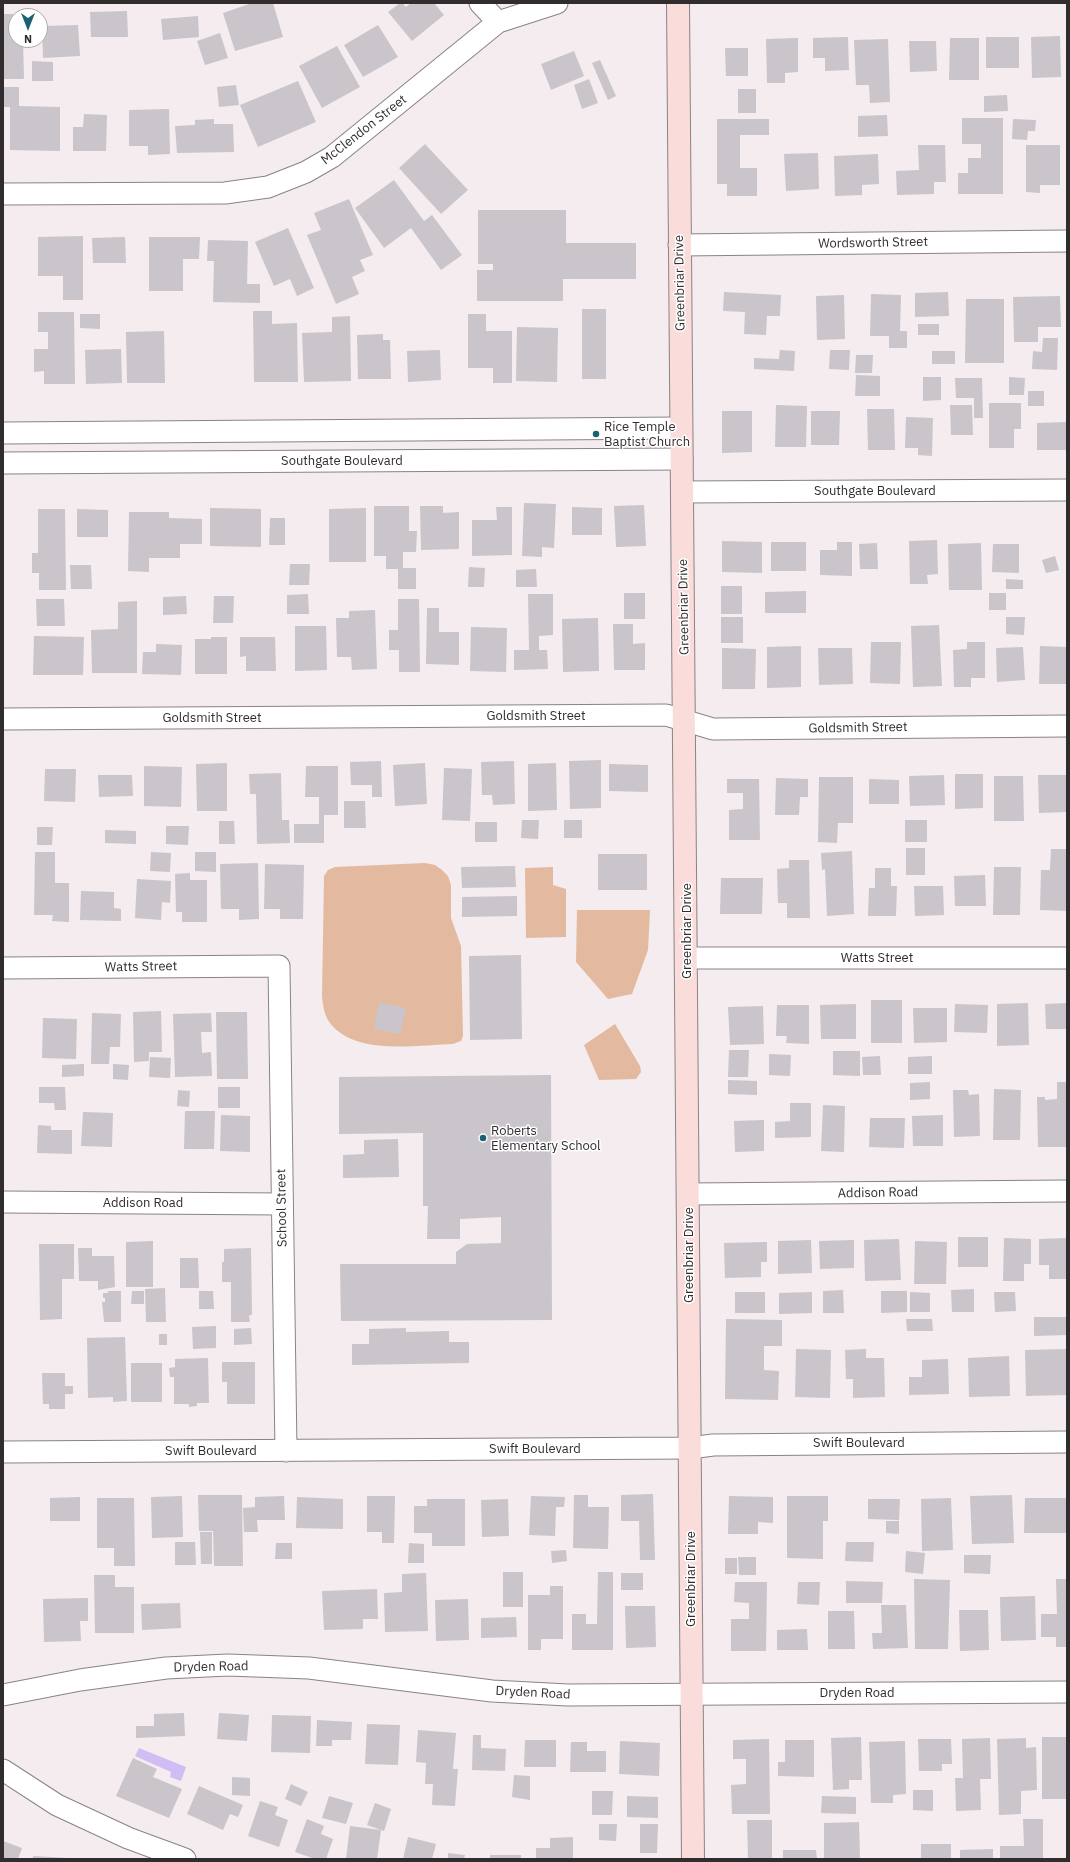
<!DOCTYPE html>
<style>
body{margin:0}
#map{position:relative;width:1070px;height:1862px;overflow:hidden;background:#f4ecee;font-family:"IBM Plex Sans",sans-serif}
canvas{display:block}
.frame{position:absolute;inset:0;border:4px solid #312d2e;pointer-events:none}
.north{position:absolute;left:8px;top:8px;width:40px;height:40px;box-sizing:border-box;background:#fff;border:1px solid #adabab;border-radius:50%;rotate:180deg;font-size:11px;font-weight:700;line-height:16px;text-align:center;color:#312d2e}
.north::after{content:'';display:block;margin:auto;width:14px;height:18px;background:#196270;clip-path:polygon(50% 0,100% 100%,50% 72%,0 100%)}
</style>
<div id="map">
<canvas width="1070" height="1862"></canvas>
<div class="frame"></div>
<div class="north">N</div>
</div>
<script>
const g = document.querySelector('canvas').getContext('2d');
g.lineJoin = 'round';
function fillPath(path, color) {
  g.fillStyle = color;
  g.fill(path, 'evenodd');
}
function stroke(path, color, width, dash) {
  g.strokeStyle = color;
  g.lineWidth = width;
  g.lineCap = dash ? 'butt' : 'round';
  g.setLineDash(dash || []);
  g.stroke(path);
}
function write(font, color, halo, rows, align = 'center') {
  g.font = font + ' "IBM Plex Sans",sans-serif';
  g.lineWidth = 3;
  g.setLineDash([]);
  g.textBaseline = 'middle';
  g.strokeStyle = halo;
  g.fillStyle = color;
  for (const [text, x, y, turn = 0] of rows) {
    g.save();
    g.translate(x, y);
    g.rotate((+turn || 0) * Math.PI / 180);
    g.textAlign = isNaN(turn) ? turn : align;
    if (halo) g.strokeText(text, 0, 0);
    g.fillText(text, 0, 0);
    g.restore();
  }
}
const green = new Path2D(`
 M425 863 435 865 442 870 448 876 451 885V918L461 946 463 1036 461 1041 453 1044C417 1045 355 1056 330 1023 324 1015 323 1006 322 996L324 876 328 870 335 867Z
 M553 867V885L566 889V937L526 938 525 868Z
 M577 910H650L648 950 632 994 608 999 576 962Z
 M615 1024 640 1066 641 1072 636 1079 599 1080 584 1045Z`);
const water = new Path2D(`
 M139 1748 186 1767 181 1781 170 1777 171 1772 135 1756Z`);
const building = new Path2D(`
 M252 3H273L283 37 235 51 223 13Z
 M400 3H402L406 7 411 3H434L444 15 412 41 388 12Z
 M127 11 128 37H91L90 12Z
 M3 14H23V16H16V40H23L24 79H3Z
 M198 16 199 37 163 40 161 19Z
 M78 25 80 56 43 58 42 26Z
 M378 25 398 57 363 77 344 45Z
 M220 33 228 58 205 65 197 41Z
 M1060 36 1061 77 1032 78 1031 37Z
 M848 37 849 70 825 71V58H813V38Z
 M986 37H1019V68H986Z
 M798 38V72L785 73V83H767L766 39Z
 M950 38H979V80H949Z
 M888 39 890 102 870 103 869 85H856L854 40Z
 M909 41H936L937 71 910 72Z
 M337 46 360 87 322 108 299 66Z
 M725 48H748V76H726Z
 M574 51 584 76 551 90 541 64Z
 M600 60 616 96 608 100 592 63Z
 M32 61 53 62V81H32Z
 M589 79 598 103 582 109 574 85Z
 M298 81 316 122 258 147 240 105Z
 M236 85 239 105 219 107 217 87Z
 M3 87H19V106L60 107V151L10 150V107H3Z
 M738 89H756V113H738Z
 M1007 95 1008 111 984 112V96Z
 M169 109 170 154 148 155V146H129V110Z
 M84 114 107 115 106 151H73V127H83Z
 M887 115 888 136 858 137V116Z
 M962 118H1003V194H958V173H968V158H981V144H962Z
 M214 119V124H233L234 152 177 153 175 126 195 125V120Z
 M717 119H769V135H740V168H757V196H727V184H717Z
 M1013 119 1036 120 1035 131H1028L1027 140 1012 139Z
 M425 144 468 190 441 214 399 168Z
 M918 145H945L946 182H934V194L897 195 896 171 919 170Z
 M1026 145H1060V185H1040V193L1026 192Z
 M818 153 819 189 786 191 784 154Z
 M878 154 879 184 862 185V195L835 196 834 156Z
 M394 180 424 221 432 215 462 255 441 270 411 228 384 248 355 208Z
 M349 199 373 255 360 260 365 271 352 277 359 294 336 304 307 235 321 230 314 213Z
 M478 210H566V243H636V279H563V301H477V270H493V264H478Z
 M288 228 314 288 297 296 290 279 274 286 255 242Z
 M83 236V300H63V276H38V237Z
 M125 237 126 263H93L92 238Z
 M149 237H200L199 259H183V291H149Z
 M208 240 248 241 247 284H260V303L213 302 214 261H207Z
 M724 292 781 295 780 316H767L766 335 744 334 745 312 723 311Z
 M948 292 949 316 915 317V293Z
 M871 294 901 295 900 331H907V348H889V336H870Z
 M844 295 845 339 817 340 816 296Z
 M1060 296 1061 327H1038V342H1014L1013 297Z
 M966 299H1004V363H965Z
 M582 309H606V379H582Z
 M253 311H272V324L297 323 298 382H254Z
 M38 312H74L75 384H44V371L34 372V349H48V332H38Z
 M80 314H100V329L80 328Z
 M468 314H486V331H512V383H493V368H468Z
 M350 316 351 381 304 382 302 333 332 332V317Z
 M918 324H939V335H918Z
 M517 327 558 328 557 382 516 381Z
 M164 331 165 383H127L126 332Z
 M383 334V340H390L391 379H358L357 335Z
 M1043 338H1058L1057 370 1032 369 1033 351 1042 352Z
 M121 349 122 383 86 384 85 350Z
 M440 350 441 380 408 382 407 351Z
 M780 350 795 351 794 371 754 369V358L779 359Z
 M830 350H850L849 370 829 369Z
 M932 351H955V364H932Z
 M856 355H873L872 373H855Z
 M856 375 880 376V396H855Z
 M923 377H941V400L923 401Z
 M1009 377 1025 378 1024 395H1009Z
 M955 378H982L983 418H974V398H956Z
 M1028 391H1044V406H1028Z
 M989 403H1021V429H1014V448H989Z
 M776 405 807 406 806 447H775Z
 M950 405H972L973 435H951Z
 M867 409H894L895 450H868Z
 M722 411H752V452L722 453Z
 M811 411H840L839 445H811Z
 M906 417 933 418 932 456 918 455V448H905Z
 M1066 422V450H1037V423Z
 M524 503 556 504 554 548 542 547V557L522 556Z
 M644 505 646 546 616 547 614 506Z
 M374 506H409V531H417L416 552H403V568H416V589H398V569H386V556H374Z
 M420 506H443V513L459 512V549L421 550Z
 M496 507H512V555L472 556V520H497Z
 M572 507 602 508V535H572Z
 M210 508 261 509V547L210 546Z
 M366 508V562H329V509Z
 M38 509H65L66 590H39V573H32V553H38Z
 M77 509 108 510V537H77Z
 M129 512H169V518L202 519V544H180V558H149V572L128 571Z
 M270 518H285V545H269Z
 M937 540 938 574 927 575 928 584H910L909 541Z
 M722 541 762 542V573L722 572Z
 M771 542H806V571H771Z
 M837 542H852V576L820 575V550H837Z
 M877 543 878 569H860L859 544Z
 M981 543 982 590H949L948 544Z
 M993 544H1019V573L992 572Z
 M1055 556 1059 570 1046 573 1042 560Z
 M290 564H310L309 585H289Z
 M70 565H91L92 589H71Z
 M469 567 485 568 484 587H468Z
 M536 569 537 587H516V570Z
 M1006 579 1023 580V589H1006Z
 M721 586H742V614H721Z
 M806 591V613H765V592Z
 M624 593H645V619H624Z
 M989 593H1006V610H989Z
 M308 594 309 614H287V595Z
 M528 594H553V635L539 636V650H547L548 669 514 670V650H529Z
 M186 596 187 614 163 615V597Z
 M214 596H234L233 623H213Z
 M36 599H64L65 626H37Z
 M398 599H419L420 672H399V650H389V630H398Z
 M137 601V673H92L91 630 118 629V602Z
 M427 608H439V632H459V665L426 664Z
 M375 610 377 669 352 670 351 657H337L336 618H349V611Z
 M721 617H743V643H721Z
 M1006 617H1025L1024 635 1006 634Z
 M598 618 599 671 563 672 562 619Z
 M613 624H633V644L645 643V670H614Z
 M939 625 942 686 913 687 911 626Z
 M295 626H326L327 670 295 671Z
 M471 627 507 628 506 672 470 671Z
 M34 636 84 637 83 675H33Z
 M211 637H227V674H195V639H211Z
 M240 637H275L276 671H246V656L240 657Z
 M871 642H901L900 684 870 683Z
 M967 642H985V678H971V687H954L953 650 967 649Z
 M156 644 182 645 181 675 142 674 143 652H156Z
 M801 646V687L767 688V647Z
 M1040 646 1067 647V684H1039Z
 M1023 647 1025 680 997 682 996 648Z
 M722 648 756 649 755 689H722Z
 M818 648H852L853 684 819 685Z
 M601 760V808L570 809 569 761Z
 M381 761 382 797H372V785H351L350 762Z
 M514 761 515 804 493 805 492 795H482L481 762Z
 M227 763V811H197L196 764Z
 M425 763 427 804 395 806 393 765Z
 M556 763 557 810 528 811V764Z
 M609 764 648 765V792L609 791Z
 M144 766 182 767 181 807 144 806Z
 M306 766H338V815H324V843H294V824H319V797H305Z
 M444 768 472 769 470 821 442 820Z
 M45 769H76L75 802 44 801Z
 M281 773 282 820H289L290 843 257 844 256 794H250L249 774Z
 M955 774H983V808L955 809Z
 M98 775H132L133 796 99 797Z
 M944 775 945 805 910 806 909 776Z
 M1038 775H1067V812L1039 813Z
 M994 776H1023L1024 821H994Z
 M819 777H853V823H838L837 843 818 842Z
 M776 778 808 779V797H800L799 815H775Z
 M727 779H759L760 840H729V810L743 809V793H727Z
 M869 779 899 780V804H869Z
 M344 801H365L366 828H344Z
 M522 820H539L538 839 521 838Z
 M564 820H582V838H564Z
 M905 820H927V842H905Z
 M219 821H234L235 844H219Z
 M475 822H497V842H475Z
 M166 826H189L188 845 166 844Z
 M37 827H53L52 845H37Z
 M105 830 136 831V844L105 843Z
 M906 848H925V875H906Z
 M1051 849H1067V911L1040 910 1041 870H1050Z
 M852 851 854 914 827 916 825 869 822 870 821 853Z
 M35 852H55V883H69V922L52 921 53 915H34Z
 M151 852 171 853 170 872 150 871Z
 M195 852H216V872L195 871Z
 M598 854H647V890H598Z
 M789 860H809L810 918H787V903H778L777 869 789 868Z
 M258 863 259 919 239 920V909H221L220 864Z
 M265 864 304 865 303 919H280V909H264Z
 M515 866 516 887 462 888 461 867Z
 M994 867H1021L1020 915H993Z
 M875 868H891V886H897L896 916H868L869 888H875Z
 M190 873V880H207V922H182V912H176L175 874Z
 M985 875 986 906H955L954 876Z
 M721 878H763L762 914H720Z
 M137 879 171 881 170 903 162 902 161 920 135 918Z
 M914 886H943L944 915 915 916Z
 M81 891 114 892V908L121 909V921L80 920Z
 M517 896V916L462 917V897Z
 M521 955 522 1039 470 1040 469 956Z
 M871 1000H902V1043H871Z
 M379 1002 406 1008 400 1034 374 1029Z
 M1028 1003 1029 1045 997 1046V1004Z
 M1067 1003V1029H1046L1045 1004Z
 M856 1004V1039H821L820 1005Z
 M955 1004 988 1005 987 1033 954 1032Z
 M777 1005H809V1044L786 1043 787 1036H776Z
 M763 1006 764 1044 730 1045 728 1007Z
 M913 1008H947V1042L914 1043Z
 M161 1011 162 1052H149V1061L134 1062 133 1012Z
 M216 1012H247L248 1079H217Z
 M92 1013 121 1014 120 1047H110L109 1064H91Z
 M211 1013 212 1032H201L202 1053 211 1052 212 1076 175 1077 173 1014Z
 M43 1018 77 1019 76 1059 42 1058Z
 M729 1050H749L748 1077H728Z
 M833 1051H860V1076L833 1075Z
 M769 1054 791 1055 790 1076 769 1075Z
 M880 1056 881 1075H863L862 1057Z
 M932 1056V1074H908V1057Z
 M150 1057 171 1058 170 1078 149 1077Z
 M84 1064V1076L62 1077V1065Z
 M113 1064 129 1065 128 1080 113 1079Z
 M551 1075 552 1320 341 1321 340 1264H456V1252L467 1244 501 1243V1217L460 1219V1239H427L428 1206H423V1133L339 1134V1077Z
 M728 1080 757 1081V1095L728 1094Z
 M930 1082V1099L910 1100V1083Z
 M1057 1082H1067V1147H1038L1037 1097H1045V1100L1057 1099Z
 M39 1087H65L66 1110H55L54 1103H39Z
 M218 1087H240V1108H218Z
 M994 1089 1021 1090 1020 1140H993Z
 M178 1090 190 1091 189 1107 177 1106Z
 M953 1090H968L969 1095 979 1094 980 1136 954 1137Z
 M790 1103H811V1137L775 1138V1122L790 1121Z
 M823 1105 845 1106 844 1152 821 1151Z
 M185 1111H215L214 1149H184Z
 M83 1112 113 1113 112 1147 81 1146Z
 M221 1115 250 1116V1152L220 1151Z
 M943 1115V1146H913L912 1116Z
 M870 1118H905L904 1148 869 1147Z
 M764 1120V1151L735 1152 734 1121Z
 M38 1125 51 1126V1130H72V1154L37 1153Z
 M398 1139 399 1177 343 1178V1155L364 1154V1140Z
 M958 1237H988V1267H958Z
 M1004 1238 1031 1239V1264H1024V1281H1003Z
 M1067 1238V1279H1049V1265H1039V1239Z
 M899 1239 901 1280 865 1281 864 1240Z
 M811 1240 812 1273 778 1274V1241Z
 M854 1240V1268L820 1269 819 1241Z
 M153 1241V1287H126V1242Z
 M915 1241 947 1242 946 1284H914Z
 M767 1242V1262H761V1277L725 1278 724 1243Z
 M39 1244H74V1279H62V1319L40 1320Z
 M78 1248H92V1256H114L115 1287 98 1290V1281H79Z
 M251 1248 252 1315H249L250 1322H231V1282H222V1262H224V1249Z
 M180 1258H198L199 1288H180Z
 M165 1288 166 1322H146L145 1289Z
 M974 1289V1312H952L951 1290Z
 M843 1290 844 1313H823V1291Z
 M108 1291H121V1322H104L102 1302H105V1298H103V1293H108Z
 M132 1291H144V1304H131Z
 M199 1291H213L214 1309H199Z
 M881 1291H907V1312L881 1313Z
 M735 1292H765V1313H735Z
 M812 1292V1313L779 1314V1293Z
 M910 1292 930 1293V1312H910Z
 M994 1292H1015L1016 1311 995 1312Z
 M1034 1317H1067V1335L1034 1336Z
 M726 1319 782 1320V1346H764V1370L779 1371 778 1400 725 1399Z
 M906 1319H932L933 1331H907Z
 M216 1326V1348L193 1349 192 1327Z
 M251 1328 252 1344 234 1345V1329Z
 M406 1328V1332L449 1331V1342H469V1363L352 1365V1344H369V1329Z
 M159 1334H167V1345H159Z
 M125 1337 127 1401 113 1402V1397L88 1398 87 1338Z
 M796 1349 831 1350 830 1398 795 1397Z
 M866 1349V1358H884L885 1397 853 1398V1379H846L845 1350Z
 M1067 1349V1395L1026 1396 1025 1350Z
 M1009 1356 1010 1396 969 1397 968 1358Z
 M208 1358 209 1403H197V1406L189 1407V1404H174V1377H170L169 1368 175 1367V1359Z
 M948 1359 949 1394 909 1395V1377H922V1360Z
 M222 1362H255V1404H227V1382H222Z
 M131 1363H162V1402H131Z
 M42 1373H65V1386H73V1394H65V1409H49V1404H43Z
 M653 1494 655 1560H640L639 1521H621V1495Z
 M198 1495H242L243 1566H214L213 1531H199Z
 M574 1495H588V1507H609L608 1549 573 1548Z
 M1012 1495 1014 1543 972 1544 970 1496Z
 M182 1496 183 1537 152 1538 151 1497Z
 M284 1496 285 1520H257L258 1532H244L243 1508 255 1507V1497Z
 M367 1496H395L394 1543H382V1532H367Z
 M531 1496 565 1497 564 1507H556L555 1536 529 1535Z
 M729 1496 773 1497V1523L758 1522V1534H728Z
 M787 1496H828V1521H823V1559L787 1558Z
 M80 1497V1521H50V1498Z
 M297 1497 343 1499V1529L296 1528Z
 M97 1498H134L135 1566H114V1548H97Z
 M951 1498 953 1550 922 1551 921 1499Z
 M1025 1498H1067V1533H1024Z
 M427 1499H465V1546H432V1533H414V1506H427Z
 M508 1499 509 1536 482 1537 481 1500Z
 M868 1499H900L899 1520 868 1519Z
 M886 1521H899V1534L886 1533Z
 M200 1532H212V1564H201Z
 M175 1542H195L196 1565H175Z
 M846 1542H874L873 1562 845 1561Z
 M276 1543H292V1559H275Z
 M409 1543 424 1544V1563H408Z
 M566 1550 567 1561 552 1563 551 1551Z
 M906 1551 925 1553 923 1574 905 1572Z
 M964 1555H991L990 1574 964 1573Z
 M738 1557H756V1575H739Z
 M725 1558H737V1574H725Z
 M503 1572H523V1607H503Z
 M598 1572H613V1650H572V1614H586V1624H597Z
 M426 1573 428 1631 385 1632 384 1593 402 1592V1574Z
 M621 1573H643V1590H621Z
 M94 1575H115V1587H134V1633H95Z
 M914 1579 950 1580 948 1649H915Z
 M1056 1579H1067V1647H1056V1637H1041V1614H1057Z
 M846 1581 883 1582 882 1603H846Z
 M735 1582H767L766 1651H731V1619H749V1603L734 1602Z
 M798 1582H820L819 1605 797 1604Z
 M550 1586H563V1639H541V1650H528V1595H550Z
 M377 1589 378 1619H363V1629L324 1630 322 1591Z
 M1035 1596 1036 1640 1001 1641 1000 1597Z
 M88 1598V1621H80L81 1641 44 1642 43 1599Z
 M468 1599 469 1640 436 1641 435 1600Z
 M180 1603 181 1628 142 1630 141 1604Z
 M881 1605H906L908 1648 873 1649 872 1633H882Z
 M625 1606H655L656 1647 626 1648Z
 M959 1610H988L989 1650 960 1651Z
 M828 1611H854L855 1649H828Z
 M516 1617 517 1637 481 1638V1618Z
 M807 1629 808 1650H777V1630Z
 M184 1713 185 1736 136 1738V1726H154V1714Z
 M219 1713 249 1715 247 1741 217 1739Z
 M272 1715 311 1716 310 1753 271 1752Z
 M317 1720 352 1722 351 1740H332V1746H316Z
 M367 1724 400 1725 398 1765 365 1764Z
 M418 1730 456 1733 453 1769H458L455 1806 432 1805 433 1784H425L426 1763 416 1762Z
 M473 1735H481V1748L506 1749 505 1771 472 1770Z
 M861 1737 862 1780H849V1789L833 1790 831 1738Z
 M1042 1737H1067V1799H1042Z
 M990 1738 991 1779H980L981 1810 956 1811 955 1778H963L962 1739Z
 M1026 1738V1748L1036 1747 1037 1790 1021 1791V1814L999 1815 997 1739Z
 M769 1739 770 1814H732L731 1785 746 1784V1759H733V1740Z
 M918 1739H951L952 1764H942V1771H919Z
 M525 1740H556V1767H524Z
 M785 1740H814V1777L778 1776V1762H785Z
 M620 1741 660 1743 659 1776 619 1774Z
 M905 1741 906 1794 893 1795V1803H871L869 1742Z
 M571 1742H587V1751H606V1772H570Z
 M133 1758 157 1769 153 1777 182 1789 169 1818 116 1796Z
 M514 1775 530 1776V1800L512 1797Z
 M232 1777 250 1778V1796L232 1795Z
 M291 1784 308 1792 301 1806 285 1799Z
 M199 1786 243 1805 238 1817 230 1814 223 1830 187 1814Z
 M913 1790H933V1811L913 1810Z
 M592 1791H613L612 1815H592Z
 M329 1796 353 1803 346 1824 322 1818Z
 M627 1796 658 1797V1818L627 1817Z
 M822 1796 856 1797V1814L821 1813Z
 M260 1801 278 1807 275 1815 288 1820 279 1847 248 1836Z
 M375 1803 391 1809 384 1831 367 1825Z
 M307 1819 324 1826 321 1834 333 1839 326 1859H315L295 1852Z
 M1023 1819H1043V1859H1000V1846H1024Z
 M747 1820H772V1859H748Z
 M859 1822 860 1859H824V1823Z
 M599 1824H617L616 1841 599 1840Z
 M640 1824H658L657 1853H640Z
 M350 1826 381 1830 377 1859H346Z
 M408 1837 436 1844 432 1859H403Z
 M573 1837V1859H536V1848H550V1838Z
 M3 1841 22 1848 18 1859H3Z
 M921 1844H951V1859H921Z
 M993 1849V1859H960V1850Z
 M783 1850H816L817 1859H783Z
 M448 1853 465 1855 464 1859H448Z
 M490 1855H521V1859H490Z
 M33 1856 68 1858V1859H33Z`);
const minor = new Path2D(`
 M480 3 498 22
 M3 194 225 193 268 187 306 172 332 157 498 22 557 3
 M679 245 1067 241
 M3 433 681 428
 M3 463 682 459
 M682 492 1067 490
 M3 719 666 715 713 729 1067 726
 M687 958H1067
 M3 968 279 966 286 1451
 M688 1194 1067 1191
 M3 1202 282 1204
 M3 1452 690 1448 713 1445 1067 1442
 M3 1695 80 1680 166 1668 228 1665 309 1668 492 1691 568 1695 1067 1692
 M3 1770 57 1805 128 1838 185 1859`);
const secondary = new Path2D(`
 M678 3 693 1859`);
const markers = [
 [596,434,4,"#196270"],
 [483,1138,4,"#196270"]
];
const streetNames = [
 ["McClendon Street",364,130,-38],
 ["Wordsworth Street",873,243,-1],
 ["Greenbriar Drive",680,283,-91],
 ["Southgate Boulevard",342,461],
 ["Southgate Boulevard",875,491],
 ["Greenbriar Drive",684,607,-91],
 ["Goldsmith Street",536,716],
 ["Goldsmith Street",212,718],
 ["Goldsmith Street",858,728,-1],
 ["Greenbriar Drive",687,931,-90],
 ["Watts Street",877,958],
 ["Watts Street",141,967,-1],
 ["Addison Road",878,1193,-1],
 ["Addison Road",143,1203],
 ["School Street",282,1208,-91],
 ["Greenbriar Drive",689,1255,-90],
 ["Swift Boulevard",859,1443],
 ["Swift Boulevard",535,1449],
 ["Swift Boulevard",211,1451],
 ["Greenbriar Drive",691,1579,-90],
 ["Dryden Road",211,1667,-1],
 ["Dryden Road",533,1693,3],
 ["Dryden Road",857,1693]
];
const poiNames = [
 ["Rice Temple",604,427],
 ["Baptist Church",604,442],
 ["Roberts",491,1131],
 ["Elementary School",491,1146]
];
fillPath(green, '#e3ba9f');
fillPath(water, '#d0bdf5');
fillPath(building, '#cac5ca');
stroke(minor, '#8a8385', 23);
stroke(secondary, '#8a8385', 24);
stroke(minor, '#fff', 21);
stroke(secondary, '#fadcda', 22);
for (const [x, y, r, color] of markers) {
  const dot = new Path2D();
  dot.arc(x, y, r, 0, 2 * Math.PI);
  g.fillStyle = color;
  g.fill(dot);
  stroke(dot, '#fff', 1.5);
}
write('13px', '#312d2e', '#fff', streetNames);
write('13px', '#312d2e', '#fff', poiNames, 'left');
</script>
